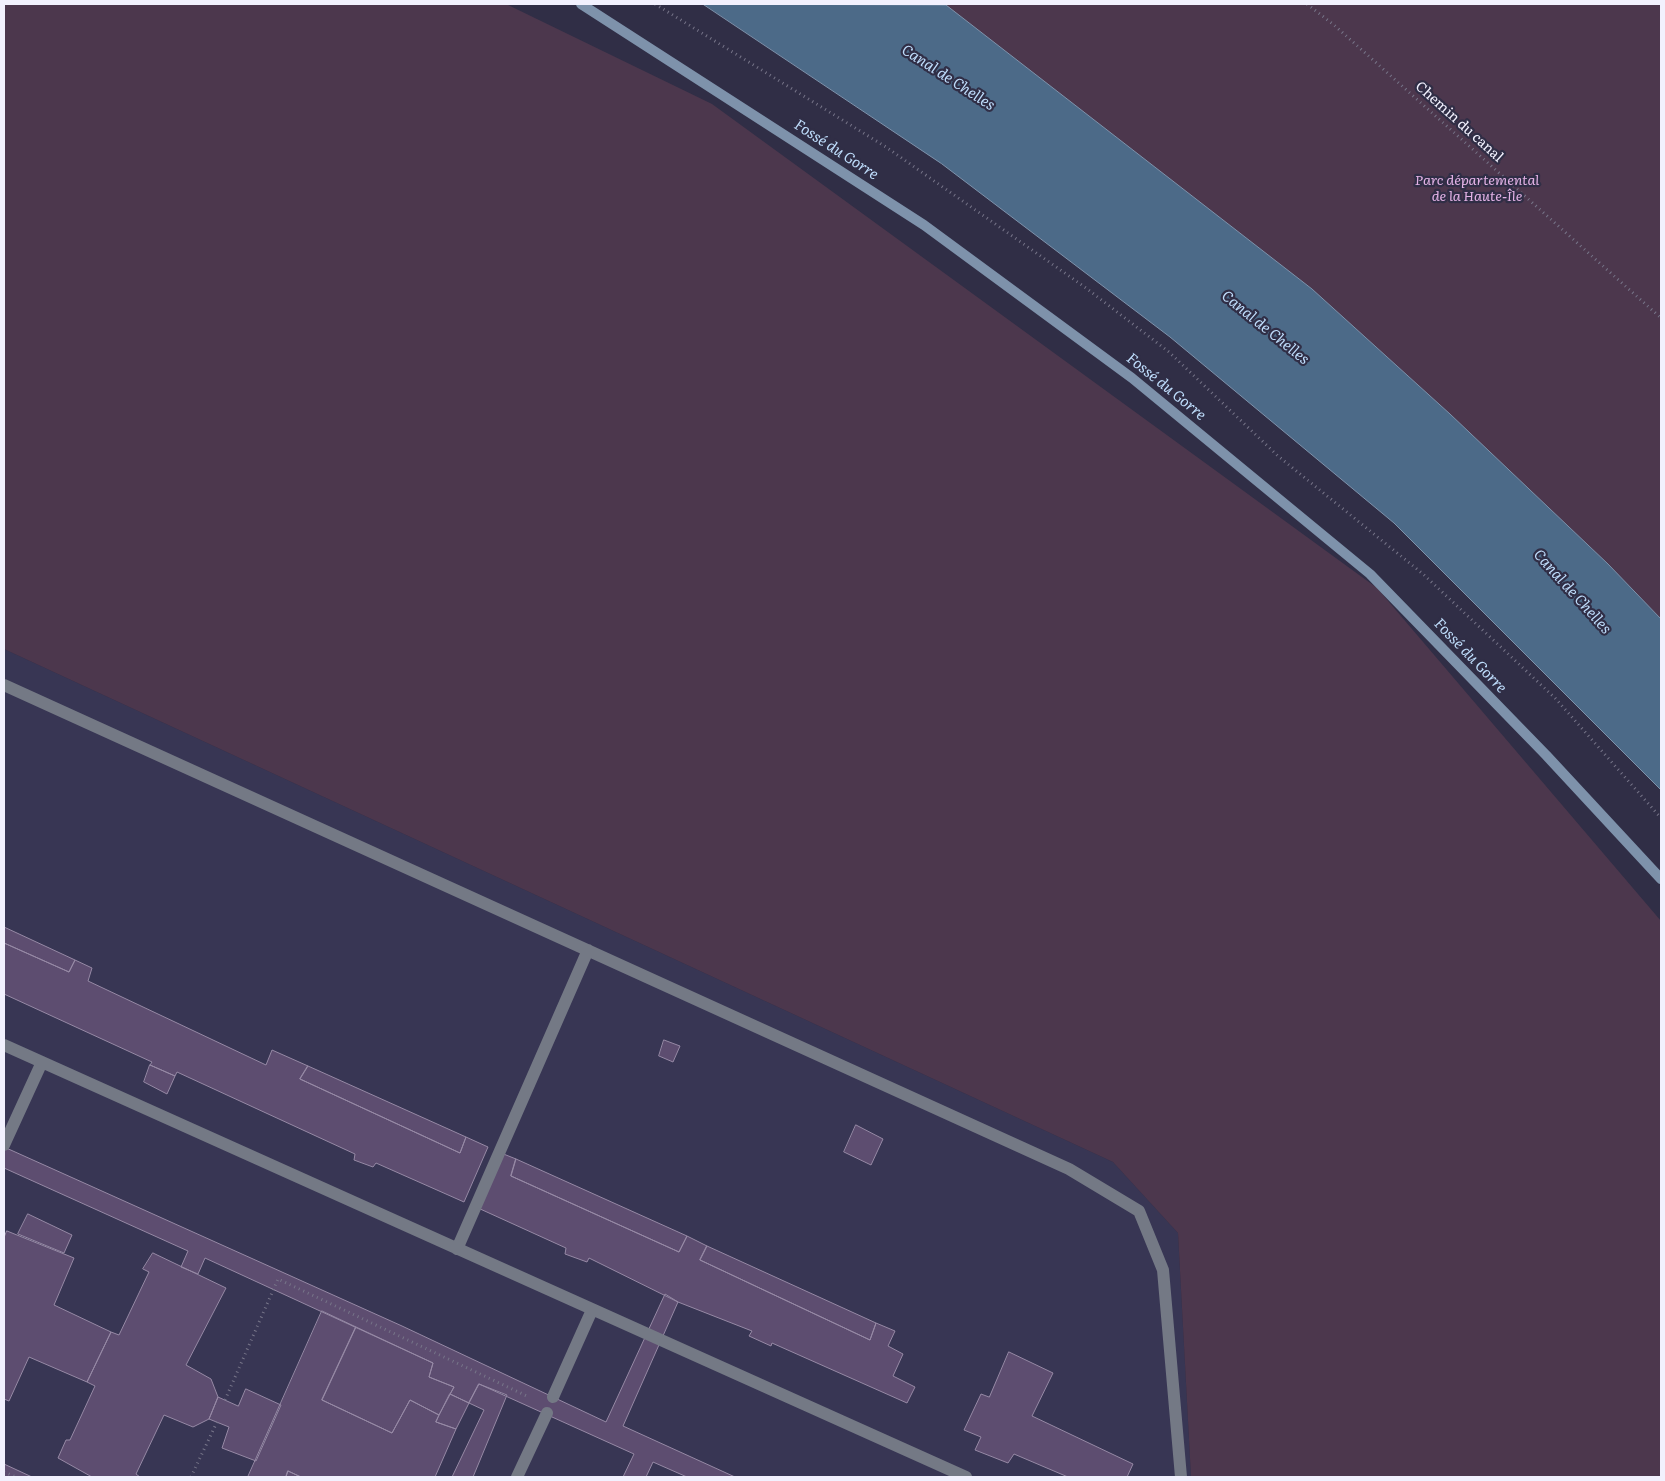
<!DOCTYPE html>
<meta charset="utf-8">
<style>
body{margin:0}
#map{position:relative;width:1665px;height:1481px;overflow:hidden;background:#302e46;font-family:Literata,serif}
canvas{display:block}
.frame{position:absolute;inset:0;border:5px solid #f2f1fe;pointer-events:none}
</style>
<div id="map">
<canvas width="1665" height="1481"></canvas>
<div class="frame"></div>
</div>
<script>
const g = document.querySelector('canvas').getContext('2d');
g.lineJoin = 'round';
function fillPath(path, color) {
  g.fillStyle = color;
  g.fill(path, 'evenodd');
}
function stroke(path, color, width, dash) {
  g.strokeStyle = color;
  g.lineWidth = width;
  g.lineCap = dash ? 'butt' : 'round';
  g.setLineDash(dash || []);
  g.stroke(path);
}
function write(font, color, halo, rows, align = 'center') {
  g.font = font + ' Literata,serif';
  g.lineWidth = 4.5;
  g.setLineDash([]);
  g.textBaseline = 'middle';
  g.strokeStyle = halo;
  g.fillStyle = color;
  for (const [text, x, y, turn = 0] of rows) {
    g.save();
    g.translate(x, y);
    g.rotate((+turn || 0) * Math.PI / 180);
    g.textAlign = isNaN(turn) ? turn : align;
    if (halo) g.strokeText(text, 0, 0);
    g.fillText(text, 0, 0);
    g.restore();
  }
}
const built = new Path2D(`
 M4 649 1113 1162 1178 1233 1191 1477H4Z`);
const green = new Path2D(`
 M4 4H506L712 104 1377 588 1661 921V1477H1191L1178 1233 1113 1162 4 649Z
 M943 4H1661V619L1608 564 1450 414 1312 289Z`);
const water = new Path2D(`
 M703 4 946 5 1312 289 1450 414 1608 564 1661 619V790L1394 523 1170 337 942 164Z`);
const stream = new Path2D(`
 M581 4 924 225 1132 378 1370 574 1546 755 1661 879`);
const building = new Path2D(`
 M4 927 75 960 69 972 4 943Z
 M4 943 69 972 75 960 92 968 88 981 266 1065 272 1050 308 1066 300 1079 460 1153 466 1137 488 1147 464 1202 376 1163 373 1167 354 1160 355 1154 177 1072 175 1076 150 1065 152 1062 4 994Z
 M664 1040 680 1046 673 1062 659 1056Z
 M150 1065 175 1076 167 1094 144 1082Z
 M308 1066 466 1137 460 1153 300 1079Z
 M856 1125 883 1139 871 1165 844 1152Z
 M4 1147 402 1326 606 1422 665 1294 678 1302 623 1426 735 1477H687L653 1462 646 1477H623L634 1454 479 1384 469 1403 450 1394 454 1387 429 1377 433 1363 205 1258 198 1274 181 1267 188 1251 4 1168Z
 M501 1153 516 1159 511 1176 679 1252 687 1236 707 1246 700 1260 870 1340 876 1323 895 1331 888 1346 903 1354 893 1376 915 1387 907 1403 772 1343 771 1346 749 1336 752 1331 678 1302 589 1258 587 1262 565 1254 566 1248 478 1208Z
 M516 1159 687 1236 679 1252 511 1176Z
 M28 1214 72 1235 64 1253 18 1234Z
 M7 1231 74 1258 54 1305 111 1332 87 1382 29 1357 9 1401 4 1399V1238Z
 M707 1246 876 1323 870 1340 700 1260Z
 M153 1253 226 1288 186 1365 211 1379 218 1397 209 1419 193 1427 164 1415 136 1474 140 1477H92L58 1458 66 1440H70L95 1386 87 1382 111 1332 119 1335 149 1272 143 1269Z
 M322 1311 356 1327 322 1400 392 1433 410 1400 439 1415 436 1422 456 1429 435 1477H301L288 1471 286 1477H248Z
 M356 1327 433 1363 429 1377 454 1387 439 1415 410 1400 392 1433 322 1400Z
 M1009 1352 1053 1373 1032 1416 1133 1464 1127 1477H1068L1014 1454 1008 1463 975 1450 981 1437 964 1430 981 1394 989 1397Z
 M479 1384 507 1395 473 1477H452L484 1410 469 1403Z
 M246 1389 281 1405 256 1461 222 1448 229 1427 209 1419 218 1397 238 1406Z
 M450 1394 469 1403 456 1429 436 1422Z
 M4 1464 32 1477H4Z
 M288 1471 301 1477H286Z`);
const path = new Path2D(`
 M655 4 886 147 1086 288 1169 352 1278 456 1423 574 1555 698 1661 818
 M1307 4 1334 25 1661 318
 M225 1400 278 1279 529 1397
 M4 1472 16 1477
 M191 1477 217 1422`);
const minor = new Path2D(`
 M4 685 1069 1169 1139 1211 1163 1270 1181 1477
 M4 1045 966 1477
 M4 1145 42 1062
 M457 1249 588 950
 M553 1397 592 1310
 M517 1477 547 1413`);
const streetNames = [
 ["Chemin du canal",1459,122,42]
];
const parkNames = [
 ["Parc départemental",1477,181],
 ["de la Haute-Île",1477,197]
];
const waterNames = [
 ["Canal de Chelles",948,78,33],
 ["Fossé du Gorre",836,150,33],
 ["Canal de Chelles",1265,328,39],
 ["Fossé du Gorre",1166,387,39],
 ["Canal de Chelles",1572,592,48],
 ["Fossé du Gorre",1470,656,46]
];
fillPath(built, '#383654');
fillPath(green, '#4c374d');
fillPath(water, '#4c6a88');
stroke(water, '#7e92ab', 1);
stroke(stream, '#7e92ab', 10);
fillPath(building, '#5d4d70');
stroke(building, '#9689a5', 1);
stroke(path, '#777589', 3, [1, 4]);
stroke(minor, '#747985', 12);
write('14px', '#f2f1fe', '#302e46', streetNames);
write('italic 14px', '#e3b2e6', '#302e46', parkNames);
write('italic 15px', '#bedcfb', '#302e46', waterNames);
</script>
